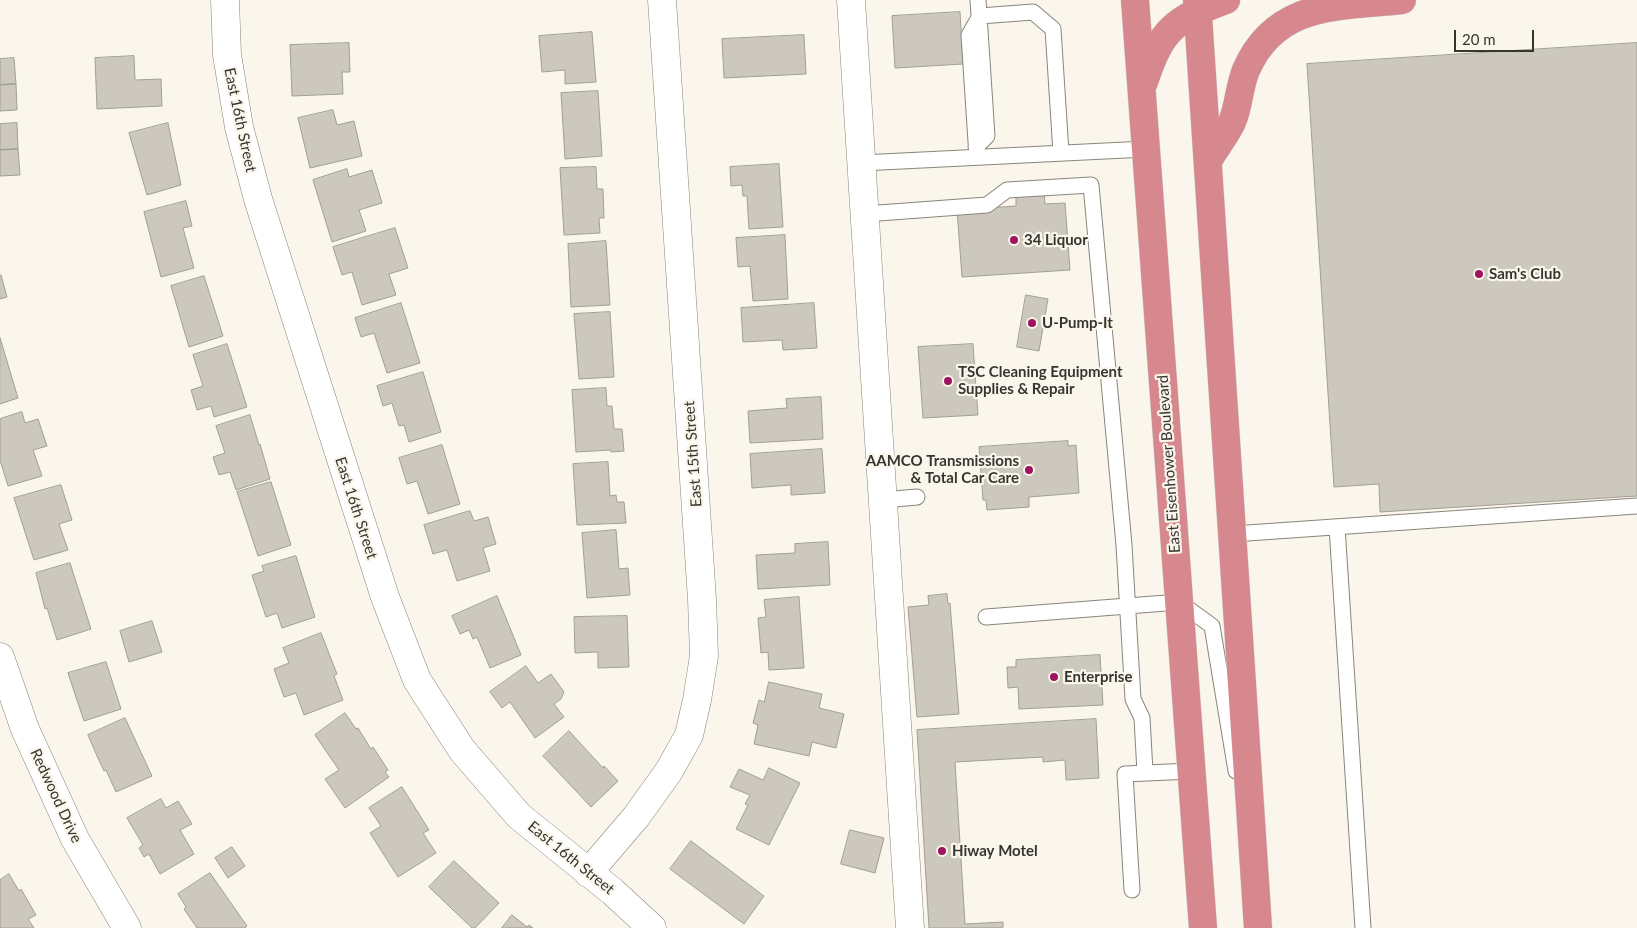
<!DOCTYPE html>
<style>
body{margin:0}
#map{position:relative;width:1637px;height:928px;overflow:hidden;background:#faf6eb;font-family:Lato,sans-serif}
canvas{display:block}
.scale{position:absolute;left:1454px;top:30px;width:80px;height:22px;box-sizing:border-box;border:2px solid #373531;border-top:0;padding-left:6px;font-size:15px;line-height:18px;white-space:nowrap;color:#373531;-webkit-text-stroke:4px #faf6eb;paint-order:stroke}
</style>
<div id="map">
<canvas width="1637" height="928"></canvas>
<div class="scale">20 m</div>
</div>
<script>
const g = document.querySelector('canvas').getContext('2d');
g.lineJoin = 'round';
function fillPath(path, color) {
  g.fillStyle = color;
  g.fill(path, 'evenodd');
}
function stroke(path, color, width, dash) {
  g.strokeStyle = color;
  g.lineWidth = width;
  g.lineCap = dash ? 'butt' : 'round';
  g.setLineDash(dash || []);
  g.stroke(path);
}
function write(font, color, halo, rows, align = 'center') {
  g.font = font + ' Lato,sans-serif';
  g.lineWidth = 4.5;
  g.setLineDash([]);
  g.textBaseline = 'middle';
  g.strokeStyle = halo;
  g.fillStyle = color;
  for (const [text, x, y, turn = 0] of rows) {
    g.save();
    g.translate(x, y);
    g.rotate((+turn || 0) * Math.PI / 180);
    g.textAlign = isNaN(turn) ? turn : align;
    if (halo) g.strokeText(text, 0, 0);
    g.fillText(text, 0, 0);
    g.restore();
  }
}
const building = new Path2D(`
 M960 12 963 64 895 68 892 16Z
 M592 32 596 82 565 84V70L542 72 539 36Z
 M804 35 806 74 724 78 722 39Z
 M349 43 350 72H342L343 94 292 96 290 45Z
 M1637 43V496L1380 512 1379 484 1334 487 1307 64Z
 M134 56 135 80 161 79 162 106 97 109 95 58Z
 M14 58 16 84 0 85V59Z
 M16 84 17 110 0 111V85Z
 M598 91 602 156 565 159 561 93Z
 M333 110 337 125 354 121 362 156 310 168 298 118Z
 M17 123 18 149 0 150V124Z
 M168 123 181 185 147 195 129 133Z
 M18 149 20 175 0 176V150Z
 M779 164 783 227 749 229 747 196H743L742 185 731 186 730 167Z
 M596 167 597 189H603L604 218H599L600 233 564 235 560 168Z
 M347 169 349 177 372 170 382 203 359 210 366 231 332 242 313 180Z
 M1044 190 1045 204 1065 203 1070 270 962 277 957 210 1016 206V192Z
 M186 201 192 226 183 228 194 268 161 277 144 212Z
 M395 228 408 268 389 274 396 295 362 305 352 272 342 275 333 247Z
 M785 235 788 299 753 301 750 266 738 267 736 238Z
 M606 241 610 305 571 307 568 244Z
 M0 275H1L7 297 0 299Z
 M204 276 223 336 189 347 171 286Z
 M1026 295 1048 299 1039 351 1017 347Z
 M401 303 420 363 387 373 374 333 361 337 355 318Z
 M814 303 817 348 783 350 782 340 743 342 741 308Z
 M610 312 614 377 579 379 574 314Z
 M0 338 18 398 0 404Z
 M227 344 247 407 214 417 211 406 197 410 191 390 203 386 193 355Z
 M973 344 978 415 923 418 918 347Z
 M423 372 441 432 409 442 404 425 399 426 392 403 383 406 377 386Z
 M606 388 607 406H612L614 429H622L624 451 611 452V450L576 452 572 390Z
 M821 397 823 439 750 443 748 411 787 408 786 399Z
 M22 412 25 423 38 419 47 446 33 450 42 476 8 486 0 460V419Z
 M250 415 259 445 260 444 270 479 236 490 230 472 219 475 213 457 225 453 216 426Z
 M1068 441V446L1076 445 1079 493 1029 497V507L987 510 986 500H983L979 447Z
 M442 445 460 504 428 514 417 481 407 484 399 458Z
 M822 449 825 493 791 495V485L752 488 750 454Z
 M608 462 610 496 616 495 617 502H624L626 523 577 525 573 464Z
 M271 482 291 545 258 556 237 492Z
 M61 485 72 520 59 524 68 550 34 560 14 498Z
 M470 511 474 521 488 517 496 544 483 548 490 571 457 581 447 550 433 554 424 525Z
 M616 530 619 569 628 568 630 595 587 598 582 533Z
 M828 542 830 585 758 589 756 555 795 553V544Z
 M296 556 315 617 282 628 277 613 266 617 252 575 264 571 262 566Z
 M70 563 91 629 57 640 47 608 45 609 36 573Z
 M947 594 948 604 950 603 959 714 917 717 908 607 929 605 928 596Z
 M497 596 521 655 490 668 477 637 473 639 469 630 460 634 452 616Z
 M799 597 804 668 769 670 768 652 761 653 758 618 766 617 764 600Z
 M627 616 629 667 598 668V652L575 653 574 617Z
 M152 621 162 652 129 662 120 631Z
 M321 633 337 674 334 676 343 700 304 715 296 693 284 697 274 669 289 663 283 648Z
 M1100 655 1103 705 1019 709 1018 687 1008 688 1007 667H1016V660Z
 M106 662 121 709 84 721 68 673Z
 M526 666 538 683 551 674 564 692 561 699 554 704 564 717 535 738 510 702 502 708 490 692Z
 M769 682 822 694 819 708 844 714 836 748 812 742 809 756 754 744 758 725 753 723 759 700 764 702Z
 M345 713 356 729 358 728 371 749 373 747 388 770 385 772 389 777 345 808 325 779 339 770 315 735Z
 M125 718 152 776 116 792 106 770 104 771 97 756 88 735Z
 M1096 719 1099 778 1066 780 1065 760 1043 762V757L955 762 965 924 1003 922V928H929L917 730Z
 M569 731 603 768 604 766 618 781 591 807 543 756Z
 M769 768 800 783 769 845 736 829 748 805 745 804 750 795 730 787 739 769 763 780Z
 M402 787 429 830 423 833 436 853 398 877 370 833 381 826 369 808Z
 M161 799 166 808 178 801 192 824 180 830 194 854 160 874 149 854 144 857 139 848 143 845 127 818Z
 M850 830 884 838 875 873 841 864Z
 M691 841 764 896 744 924 670 869Z
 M232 847 245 866 228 878 215 858Z
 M454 861 499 903 475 928H472L429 887Z
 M210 873 247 926 245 928H197L184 909 186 907 178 894Z
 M9 874 19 891 21 889 36 915 28 919 34 928H0V880Z
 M512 915 527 927 529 925 533 928H502Z`);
const service = new Path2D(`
 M976 147 987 136 978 0
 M977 157 969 35 980 16 1033 12 1053 29 1061 153
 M861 163 1146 149
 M865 214 987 205 1007 190 1091 185 1124 545 1133 699 1142 718 1145 772
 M883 500 917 497
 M1337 527 1363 928
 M1233 534 1637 506
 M986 617 1179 602 1212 626 1236 771
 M1132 890 1125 774 1191 771`);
const minor = new Path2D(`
 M225 0 227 55 239 127 258 199 385 597 417 680 462 750 519 816 613 892 652 928
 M851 0 910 928
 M0 657 25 729 75 839 127 928
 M588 873 636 817 669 771 689 735 697 700 704 656 702 599 662 0`);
const trunk = new Path2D(`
 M1135 0 1203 928
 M1197 0 1258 928
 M1144 82C1161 29 1175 19 1226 0
 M1208 161C1215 148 1226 135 1232 122 1239 106 1239 87 1246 70 1276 1 1339 7 1402 0`);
const markers = [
 [1014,240,5,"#9f1461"],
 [1479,274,5,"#9f1461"],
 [1032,323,5,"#9f1461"],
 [948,381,5,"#9f1461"],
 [1029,470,5,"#9f1461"],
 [1054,677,5,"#9f1461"],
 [942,851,5,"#9f1461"]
];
const streetNames = [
 ["East 16th Street",240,120,78],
 ["East 15th Street",693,454,-94],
 ["East Eisenhower Boulevard",1169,464,-94],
 ["East 16th Street",356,508,72],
 ["Redwood Drive",56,796,65],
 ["East 16th Street",571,858,39]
];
const poiNames = [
 ["34 Liquor",1024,240],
 ["Sam's Club",1489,274],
 ["U-Pump-It",1042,323],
 ["TSC Cleaning Equipment",958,372],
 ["Supplies & Repair",958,389],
 ["AAMCO Transmissions",1019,461,"right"],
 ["& Total Car Care",1019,478,"right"],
 ["Enterprise",1064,677],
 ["Hiway Motel",952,851]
];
fillPath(building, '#ccc8bd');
stroke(building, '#a29e94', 1);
stroke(service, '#88857b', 17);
stroke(minor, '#88857b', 29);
stroke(trunk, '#d7d7d6', 29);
stroke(service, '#fff', 15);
stroke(minor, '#fff', 28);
stroke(trunk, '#d6888e', 28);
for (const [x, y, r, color] of markers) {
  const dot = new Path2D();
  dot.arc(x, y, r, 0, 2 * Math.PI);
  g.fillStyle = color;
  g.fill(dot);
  stroke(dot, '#faf6eb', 2);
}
write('15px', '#373531', '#faf6eb', streetNames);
write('bold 15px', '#373531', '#faf6eb', poiNames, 'left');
</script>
